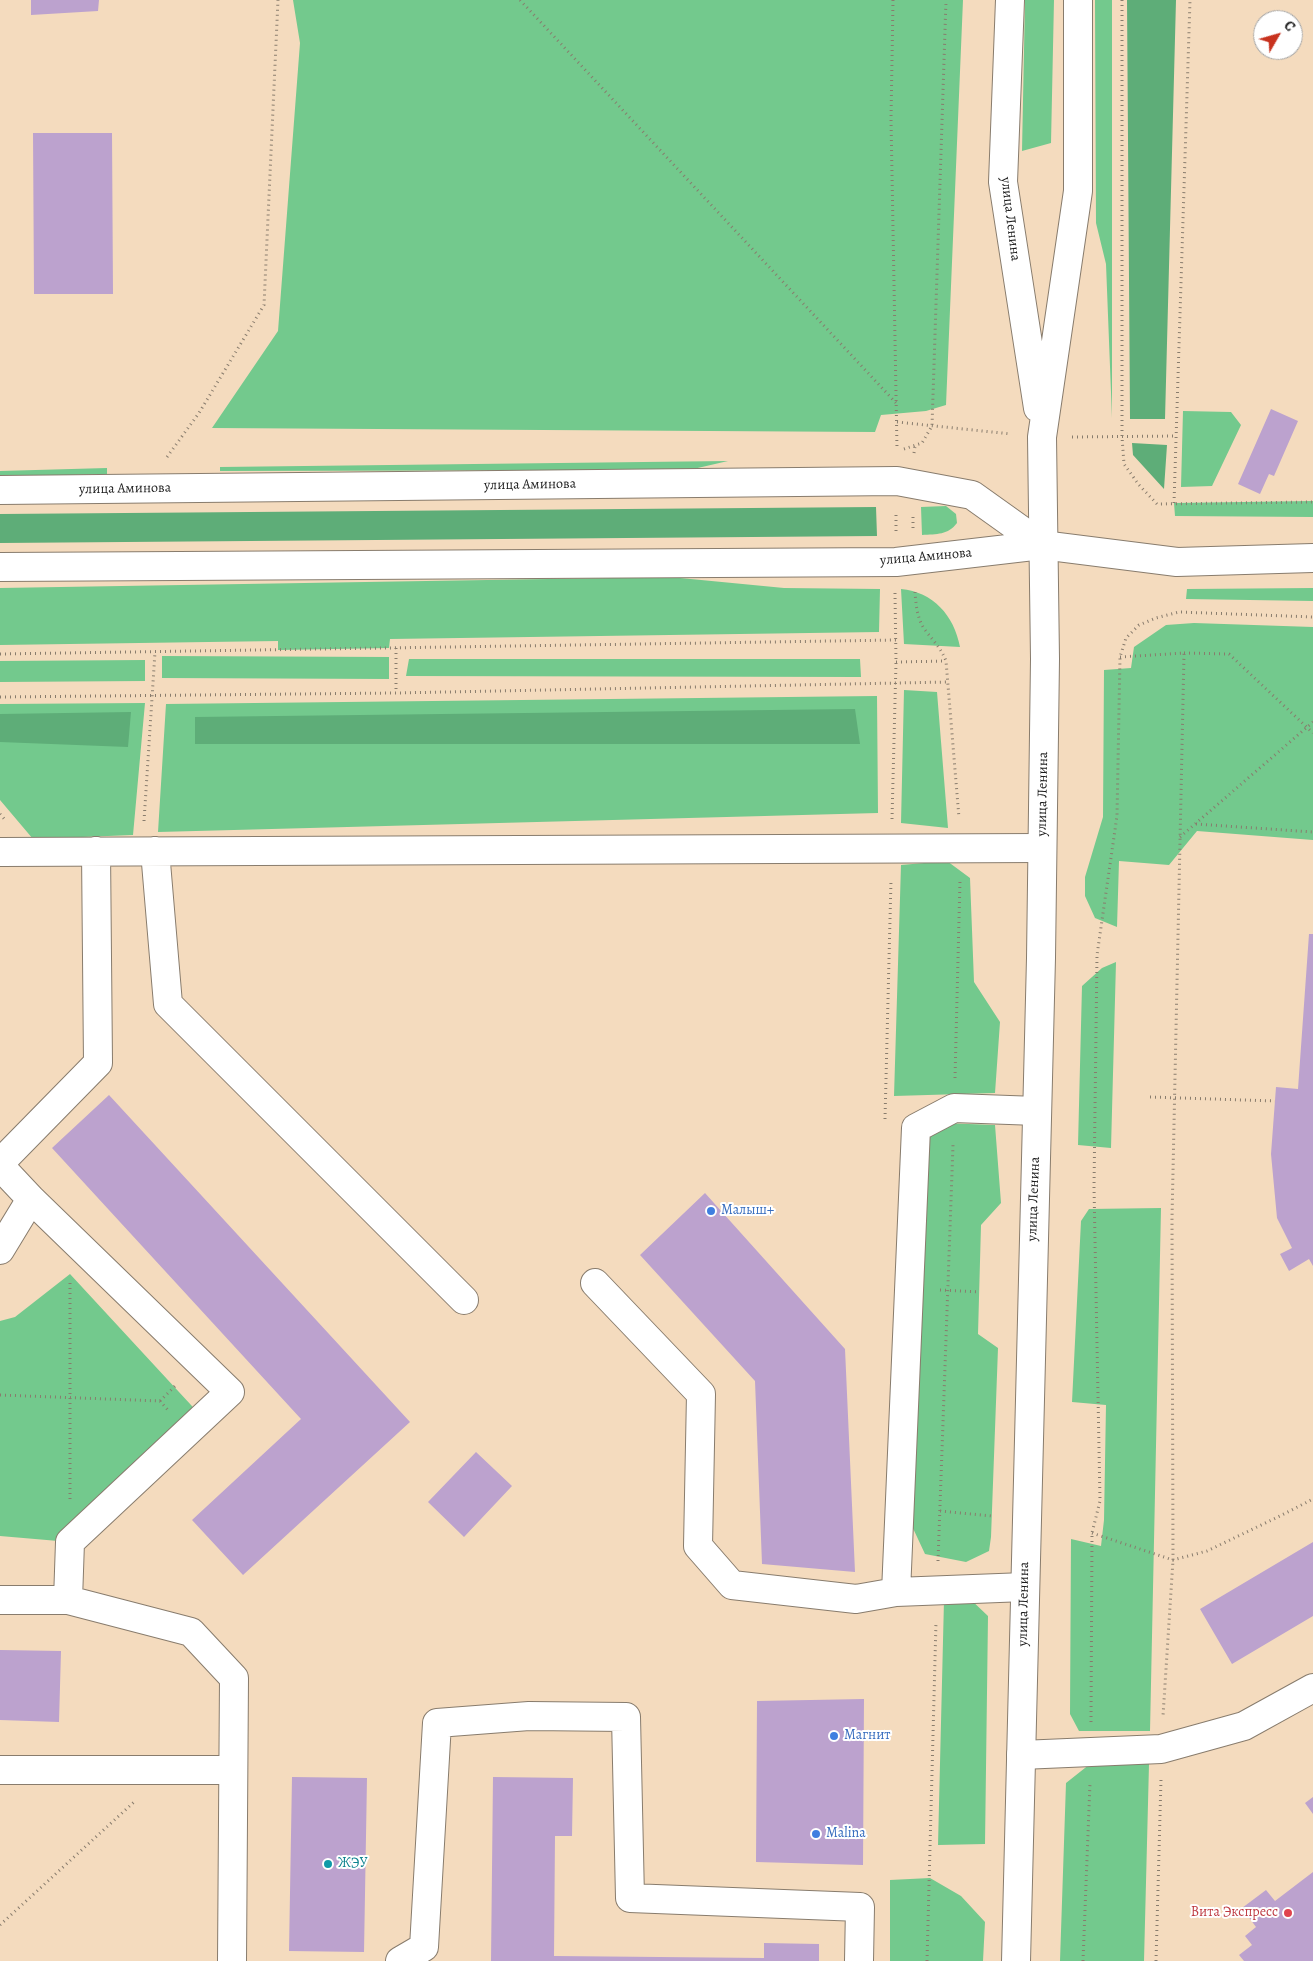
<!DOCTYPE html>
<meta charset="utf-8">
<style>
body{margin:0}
#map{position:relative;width:1313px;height:1961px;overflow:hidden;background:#f4dbbe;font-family:Alegreya,serif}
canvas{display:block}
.north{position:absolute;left:1253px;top:10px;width:50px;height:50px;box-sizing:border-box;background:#fff;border:1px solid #a4a4a4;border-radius:50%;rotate:52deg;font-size:14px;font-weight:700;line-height:20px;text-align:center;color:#1c1c1c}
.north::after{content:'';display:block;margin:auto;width:18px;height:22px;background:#c8321e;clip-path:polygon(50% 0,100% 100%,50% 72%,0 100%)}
</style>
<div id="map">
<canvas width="1313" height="1961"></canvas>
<div class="north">С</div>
</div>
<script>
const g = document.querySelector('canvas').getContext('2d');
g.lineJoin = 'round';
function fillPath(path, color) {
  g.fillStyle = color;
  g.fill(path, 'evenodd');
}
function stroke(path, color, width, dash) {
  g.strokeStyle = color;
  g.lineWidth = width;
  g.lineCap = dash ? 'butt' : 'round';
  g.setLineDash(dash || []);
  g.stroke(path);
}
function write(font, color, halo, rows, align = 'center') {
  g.font = font + ' Alegreya,serif';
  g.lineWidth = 4;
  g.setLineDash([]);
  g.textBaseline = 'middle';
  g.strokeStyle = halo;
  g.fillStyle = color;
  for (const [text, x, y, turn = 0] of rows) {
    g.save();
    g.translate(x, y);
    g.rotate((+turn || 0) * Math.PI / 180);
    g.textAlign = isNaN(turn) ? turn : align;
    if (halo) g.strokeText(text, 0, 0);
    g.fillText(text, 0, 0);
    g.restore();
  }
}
const green = new Path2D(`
 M293 0H963L946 405 926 411 881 415 875 432 212 428 278 331 300 43Z
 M1025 0H1054L1051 143 1022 151Z
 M1095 0H1112V418L1106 264 1096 223Z
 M1183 411 1231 412 1241 425 1212 486 1181 487Z
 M728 461 689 470 220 471V467Z
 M107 468V474L0 477V471Z
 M1313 501V517L1175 516 1174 503Z
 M946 506 956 514 957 523C948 535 937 534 922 535L921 507Z
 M670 577 784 588 880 589 879 632 390 639 389 648 278 650V641L0 645V588Z
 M1313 588V601L1186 599 1187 589Z
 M901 589C933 592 954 615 960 647L904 644Z
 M1194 623 1313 627V840L1197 831 1169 865 1119 861 1117 927 1095 918 1085 896V877L1103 817 1104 670 1131 668 1134 647 1166 625Z
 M162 656 389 657V679L162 678Z
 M409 659H860L861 677 406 676Z
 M145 660V681L0 682V661Z
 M904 690 937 692 948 828 901 823Z
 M877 696 878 813 158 832 166 704Z
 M145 703 133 835 33 839 0 800V704Z
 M947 861 970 878 974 982 1000 1022 995 1093 894 1096 901 865Z
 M1116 962 1111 1148 1078 1145 1082 986 1102 968Z
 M942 1123 995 1125 1001 1203 981 1225 978 1334 998 1348 991 1537 989 1551 966 1562 925 1554 911 1524 926 1132Z
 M1161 1208 1150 1731H1079L1070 1714 1071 1539 1101 1546 1104 1520 1106 1405 1072 1402 1081 1221 1089 1209Z
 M70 1274 203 1418 70 1542 0 1536V1321L15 1317Z
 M968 1597 988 1616 985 1844 938 1845 944 1600Z
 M1090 1764H1149L1144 1961H1060L1066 1783Z
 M930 1878 961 1896 985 1922 983 1961H890V1880Z`);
const forest = new Path2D(`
 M1127 0H1176L1165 419H1130Z
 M1132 443 1167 445 1164 489 1133 455Z
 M876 507 877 536 0 543V514Z
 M855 709 860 744H195V717Z
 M131 712 128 747 0 742V714Z`);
const building = new Path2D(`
 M31 0H99L98 11 31 15Z
 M33 133H112L113 294H34Z
 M1271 409 1298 421 1274 476 1269 474 1260 494 1238 484Z
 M1309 934H1313V1266L1309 1259 1289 1271 1280 1254 1292 1248 1277 1218 1271 1154 1276 1087 1298 1089Z
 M109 1095 410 1422 243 1575 192 1520 301 1419 52 1148Z
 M705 1193 845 1349 855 1572 762 1564 755 1381 640 1255Z
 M476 1452 512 1486 464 1537 428 1502Z
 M1313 1542V1616L1232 1664 1200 1609Z
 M0 1650 61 1651 59 1722 0 1720Z
 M864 1699 863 1865 756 1862 757 1701Z
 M292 1777 367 1778 364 1952 289 1951Z
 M493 1777 573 1778 572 1836H555L554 1956 764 1958V1943L819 1944V1961H491Z
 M1313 1797V1814L1305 1803Z
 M1313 1872V1961H1244L1239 1955 1252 1945 1245 1936 1256 1927 1242 1908 1266 1890 1275 1901Z`);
const path = new Path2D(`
 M520 0 897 404
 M893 0 891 119 897 449
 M1122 0V437L1124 464 1139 485 1157 504 1313 502
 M897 422 1011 434
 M1072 437 1176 436
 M904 449 922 443 932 426 946 0
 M914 453 915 446
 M167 457 199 413 264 305 278 0
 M1174 503 1190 0
 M913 528V514
 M896 531V513
 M915 592C916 605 917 620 926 631 934 642 941 648 946 661L959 818
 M396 648V693
 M1184 653 1229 654 1313 733
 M0 654 896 640
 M1120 657 1184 653 1172 1219 1173 1560 1163 1716
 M896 662 946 661
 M0 697 396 693 948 682
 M0 814 6 821
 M892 819 896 662 895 593
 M144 821 155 652
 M1196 824 1313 832
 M1180 837 1313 722
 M955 1078 960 880
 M1150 1097 1275 1101
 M885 1119 891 880
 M940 1290 979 1292
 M0 1395 160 1401 168 1410
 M160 1401 177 1384
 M70 1499V1280
 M940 1511 992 1516
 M1092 1533 1173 1560 1207 1551 1280 1516 1313 1499
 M938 1561 953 1145
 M1091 1722 1092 1533 1100 1501 1094 1187 1097 955 1117 816 1120 657 1126 638 1139 625 1156 618 1179 612 1313 617
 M0 1925 134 1802
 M927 1961 936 1622
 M1083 1961 1090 1783
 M1156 1961 1161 1779`);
const minor = new Path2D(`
 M0 490 897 481 972 495 1042 545
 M0 567 896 562 1042 545 1177 562 1313 558
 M155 851 168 1004 464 1300
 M0 852 1042 848
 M0 1163 98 1063 96 851
 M0 1166 31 1199 230 1392 70 1542 68 1600 191 1632 234 1678 232 1961
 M0 1250 31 1199
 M595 1283 701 1394 698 1546 732 1585 856 1599 896 1592
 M1025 1587 896 1592 916 1128 954 1108 1037 1111
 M0 1600H68
 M1021 1755 1161 1749 1244 1726 1313 1688
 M0 1770H232
 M400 1961 424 1947 437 1723 529 1716 626 1717 630 1898 860 1907 859 1961`);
const major = new Path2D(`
 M1010 0 1003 182 1038 408
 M1016 1961 1041 958 1045 659 1042 437 1078 191V0`);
const markers = [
 [711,1211,5,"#3f7fe0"],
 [834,1736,5,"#3f7fe0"],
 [816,1834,5,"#3f7fe0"],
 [328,1864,5,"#0f9aa8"],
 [1288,1913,5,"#e0444e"]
];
const streetNames = [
 ["улица Ленина",1010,219,83],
 ["улица Аминова",530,485,-1],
 ["улица Аминова",125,489,-1],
 ["улица Аминова",926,557,-5],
 ["улица Ленина",1043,794,-89],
 ["улица Ленина",1034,1199,-88],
 ["улица Ленина",1024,1604,-89]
];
const shopNames = [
 ["Малыш+",721,1211],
 ["Магнит",844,1736],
 ["Malina",826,1834]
];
const cultureNames = [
 ["ЖЭУ",338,1864]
];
const healthNames = [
 ["Вита Экспресс",1278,1913]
];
fillPath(green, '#73c98d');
fillPath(forest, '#5ead78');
fillPath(building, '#bca2ce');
stroke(minor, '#887c6d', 30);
stroke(major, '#887c6d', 30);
stroke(path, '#887c6d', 3, [1, 4]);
stroke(minor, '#fff', 28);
stroke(major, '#fff', 28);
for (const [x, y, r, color] of markers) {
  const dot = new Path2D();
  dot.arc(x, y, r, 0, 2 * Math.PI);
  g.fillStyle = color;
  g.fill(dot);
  stroke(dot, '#fff', 2);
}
write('14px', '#1c1c1c', '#fff', streetNames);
write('14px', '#366cbe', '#fff', shopNames, 'left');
write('14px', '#0d838f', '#fff', cultureNames, 'left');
write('14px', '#be3a42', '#fff', healthNames, 'right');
</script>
